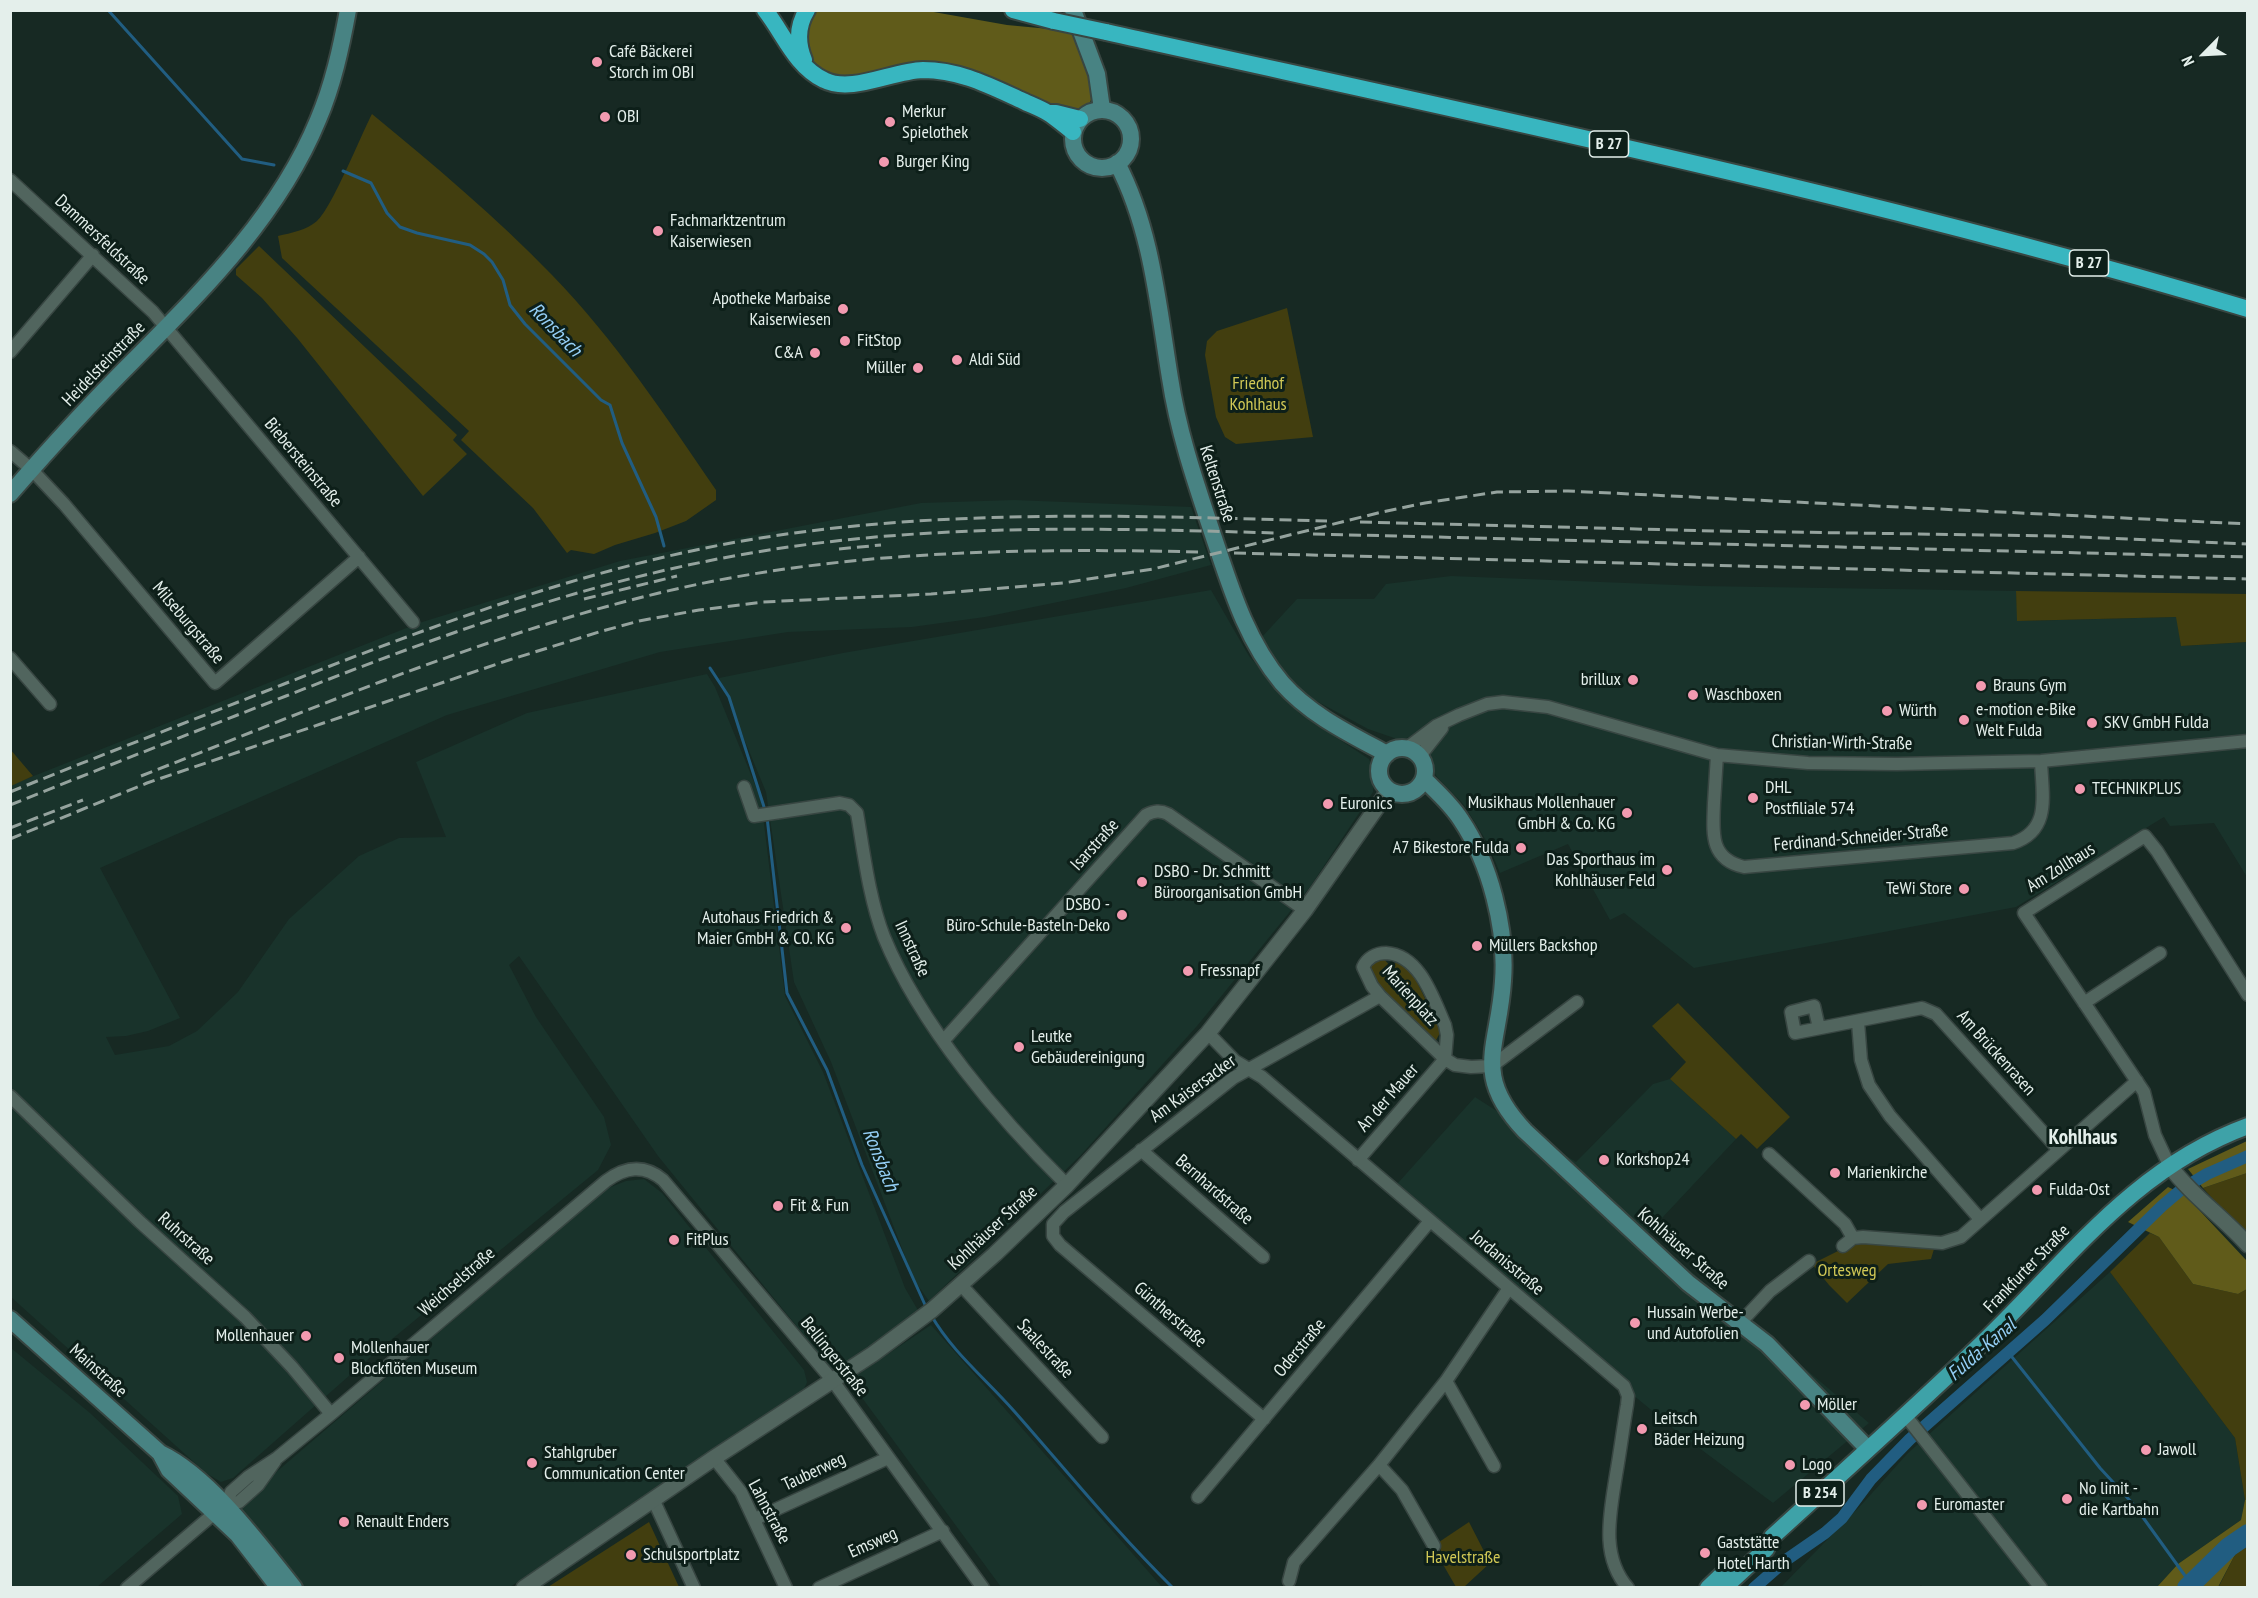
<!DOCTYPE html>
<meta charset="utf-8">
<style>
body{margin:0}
#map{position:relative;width:2258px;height:1598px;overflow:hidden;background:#172923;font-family:"PT Sans Narrow",sans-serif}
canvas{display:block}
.frame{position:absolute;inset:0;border:12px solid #e4efeb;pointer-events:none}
.north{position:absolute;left:2174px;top:24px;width:60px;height:60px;-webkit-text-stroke:4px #0d1f19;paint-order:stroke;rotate:246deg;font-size:16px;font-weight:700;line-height:24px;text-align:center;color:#e4efeb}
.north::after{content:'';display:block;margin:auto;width:21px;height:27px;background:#e4efeb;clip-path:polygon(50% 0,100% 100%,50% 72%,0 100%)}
</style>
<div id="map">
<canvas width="2258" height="1598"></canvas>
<div class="frame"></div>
<div class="north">N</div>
</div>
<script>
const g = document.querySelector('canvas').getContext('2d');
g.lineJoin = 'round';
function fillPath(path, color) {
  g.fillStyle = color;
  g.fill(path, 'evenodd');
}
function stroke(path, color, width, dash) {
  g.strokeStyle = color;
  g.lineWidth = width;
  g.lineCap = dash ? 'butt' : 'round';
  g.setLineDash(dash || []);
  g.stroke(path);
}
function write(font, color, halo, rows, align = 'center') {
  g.font = font + ' "PT Sans Narrow",sans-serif';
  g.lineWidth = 6;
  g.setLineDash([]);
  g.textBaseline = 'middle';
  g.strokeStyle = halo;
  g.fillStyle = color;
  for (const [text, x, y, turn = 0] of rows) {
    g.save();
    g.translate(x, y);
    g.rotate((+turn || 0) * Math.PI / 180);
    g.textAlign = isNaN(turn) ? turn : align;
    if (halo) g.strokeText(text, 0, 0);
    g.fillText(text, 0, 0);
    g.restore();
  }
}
const built = new Path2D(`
 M1014 500 1191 507 1211 565 1126 588 985 617 912 627 788 632 660 652 447 715 100 868 180 1018 148 1031 126 1036 106 1037 115 1055 169 1046 197 1031 238 992 289 919 359 856 399 838 446 837 416 762 527 713 707 674 715 687 761 799 785 996 823 1072 905 1288 919 1312 834 1372 658 1156 519 956 509 965 536 1017 604 1117 611 1145 598 1170 375 1353 233 1478 221 1482 206 1473 11 1297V785L419 623 620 561 921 503Z
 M1451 576 1701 586 2016 591 2018 621 2177 617 2181 646 2247 642V877L2214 823 2170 826 2164 817 2016 907 1694 968 1624 913 1610 920 1568 844 1500 873 1487 842 1464 805 1437 777 1431 766V756L1413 736 1400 740 1368 729 1311 698 1287 676 1261 638 1297 599H1374L1386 584Z
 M1211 590 1249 656 1299 713 1369 759 1374 772 1373 792 1310 887 1197 1026 1080 1156 929 1301 914 1280 831 1062 794 982 766 792 719 678 843 653Z
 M1670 1079 1736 1139 1647 1234 1869 1423 1773 1503 1679 1433 1389 1193 1475 1097 1576 1162 1653 1084Z
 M644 1179 662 1193 804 1370 807 1382 802 1394 510 1587H299L232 1510 606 1189 626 1181Z
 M2110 1272 2235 1438 2245 1500 2241 1520 2178 1564 2157 1587 1923 1588 1921 1585 1918 1588H1780L1864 1502 1907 1454Z
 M931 1325 1162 1587H1001L849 1380Z
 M11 1348 90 1413 178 1496 182 1514 97 1587H11Z`);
const green = new Path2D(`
 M372 114C434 165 496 217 552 275 615 340 665 415 716 490V500L686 521 655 533 615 545 594 554 571 550 567 553 533 508 461 440 469 431 282 258 278 236C291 233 307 230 317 221 332 208 361 135 372 114Z
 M259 246 457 435 453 440 467 454 423 496 298 339 262 298 236 275V269Z
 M1287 308 1313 437 1236 444 1225 437 1216 417 1205 355 1207 341 1217 331Z
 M2016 591 2247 594V642L2181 646 2176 617 2017 621Z
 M10 749 33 776 11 786H10Z
 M1383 958 1391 967 1399 960 1412 972 1441 1031 1435 1042 1373 980 1367 969 1376 959Z
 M1678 1003 1790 1117 1757 1149 1741 1134 1736 1139 1670 1079 1686 1062 1652 1026Z
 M2247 1173V1237L2203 1188Z
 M2150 1233 2159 1237 2193 1284 2238 1294 2247 1289V1499L2245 1500 2235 1438 2110 1272Z
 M1858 1241 1924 1242 1934 1249 1931 1259 1888 1264 1847 1303 1829 1285 1812 1264Z
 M649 1522 679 1587H548Z
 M1469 1522 1490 1563 1464 1587H1456L1441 1561 1442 1556 1439 1542Z
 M2247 1547V1587L2218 1588 2238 1549Z`);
const forest = new Path2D(`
 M812 10 928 11 1007 25 1060 30 1073 33C1084 50 1093 73 1092 94 1092 100 1088 110 1080 112 1056 118 985 69 952 65 916 61 860 83 829 73 807 65 807 43 804 24Z
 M2247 1141V1173L2203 1188 2188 1169Z
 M2168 1187 2185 1195 2247 1261V1289L2238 1294 2193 1284 2159 1237 2128 1222Z
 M2247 1499V1547L2238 1549 2218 1587H2157L2178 1564 2241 1520 2245 1500Z`);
const stream = new Path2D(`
 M108 10 242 159 274 165
 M343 171 371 183 387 213 400 227 417 233 470 245 484 254 492 262 503 280 510 305 525 324 601 400 610 405 622 443 656 517 664 546
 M710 668 729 697 765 810
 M767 817 787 993 827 1070 862 1165 926 1307
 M931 1315C953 1353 986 1379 1014 1411 1066 1470 1117 1533 1173 1588
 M2008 1352 2100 1468 2134 1505 2191 1584`);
const canal = new Path2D(`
 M1754 1588 1786 1560 1825 1533 1842 1518 1871 1479 1910 1439 2045 1320 2162 1206 2182 1189 2207 1174 2248 1156`);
const river = new Path2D(`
 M2187 1588 2229 1547 2248 1534`);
const minor = new Path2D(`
 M10 180 153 312 413 622
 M10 352 93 255
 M10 451 32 470 64 504 215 683 359 557
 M10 658 50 704
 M1407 748 1436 726 1459 715 1487 704 1503 702 1548 707 1717 755 1808 763 1897 764 2041 761 2248 741
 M1717 755C1716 771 1715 787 1714 803 1713 832 1709 859 1744 867L2013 843C2052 830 2042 794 2041 761
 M1420 756 1442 728
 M744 787 754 816 840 803 849 805 857 813C864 854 869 898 884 937 920 1025 1000 1119 1067 1185
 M2084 1003 2160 953
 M1858 1022 1861 1060 1869 1085 1890 1116 1980 1219
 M1819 1028 1814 1006 1791 1012 1795 1033 1922 1008 1936 1014 2059 1150
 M1208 1033 1235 1061 1262 1077 1624 1386 1628 1396 1627 1405C1623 1429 1620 1452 1616 1475 1610 1514 1600 1556 1628 1588
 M944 1040 1146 815C1154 811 1160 810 1168 814L1305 910
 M1445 1059 1447 1035 1445 1025C1433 998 1420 955 1386 953 1376 953 1367 958 1363 967L1372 986 1380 996 1445 1059 1455 1065 1471 1067 1492 1066 1577 1002
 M10 1096 140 1222 245 1317 292 1367 331 1414
 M1141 1150 1263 1257
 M1769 1154 1845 1224 1853 1238
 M1358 1160 1445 1059
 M2169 1165 2155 1135 2144 1092 2024 913 2145 836 2157 851 2248 995
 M1843 1246 1853 1238 1863 1237 1942 1243 1961 1237 2137 1081
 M961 1285 1102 1437
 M1741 1322 1770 1291 1809 1261
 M1446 1381 1494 1466
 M1905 1415 2041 1588
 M1264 1419 1060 1245 1053 1236V1224L1064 1212 1233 1078 1380 996
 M714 1458 741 1492 786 1588
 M1379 1465 1402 1490 1434 1546
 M1198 1497 1430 1221
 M653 1499 694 1588
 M226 1506 231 1492 248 1477 277 1458 331 1414 606 1181C625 1167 644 1164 663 1180L833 1381 983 1588
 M755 1519 888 1458
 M1289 1581 1294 1562 1379 1465 1446 1381 1509 1288
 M127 1588 210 1517 226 1506 239 1502 258 1485 275 1461
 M819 1588 943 1531`);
const tertiary = new Path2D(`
 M2169 1165C2191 1195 2223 1217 2248 1245
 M524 1588 714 1458 873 1354 932 1310 995 1254 1067 1185 1208 1033 1305 910 1389 790`);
const secondary = new Path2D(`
 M1073 10 1097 74 1102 109
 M1073 139a29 29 0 1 1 58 0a29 29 0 1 1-58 0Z
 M1117 163C1152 230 1158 305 1170 378 1178 431 1195 481 1212 532 1230 585 1245 639 1282 683 1310 715 1350 734 1387 754
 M10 494C50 448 91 403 134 360 204 289 279 215 318 120 333 85 341 48 348 10
 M1379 771a23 23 0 1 1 46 0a23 23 0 1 1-46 0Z
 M1424 779C1437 792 1451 804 1461 820 1490 863 1507 929 1503 981 1499 1047 1471 1074 1525 1131L1688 1283 1767 1344 1868 1449
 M10 1319 160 1453C209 1476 260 1545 294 1588
 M160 1453 169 1470 238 1535 279 1588`);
const primary = new Path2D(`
 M1708 1588 1728 1569
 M1724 1588 1766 1549 1772 1537C1840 1475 1909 1413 1976 1349 2063 1267 2130 1169 2248 1126`);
const trunk = new Path2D(`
 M765 10C784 34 795 66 824 80 851 94 892 71 923 70 960 70 990 86 1023 101 1031 105 1040 108 1048 113 1056 118 1065 126 1073 132
 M1013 10 1054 21
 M1106 32C1488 117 1873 196 2248 309
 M804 60C797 43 797 26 807 10
 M1049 113H1056L1080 119`);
const rail = new Path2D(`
 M1360 522 1716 531 2058 536 2248 544
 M1313 534 2248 557
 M839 549 881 545
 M1234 553 2248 579
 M584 599 677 576
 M141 776C312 709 481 636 659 593 837 550 1020 548 1201 552
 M10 792C101 755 193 720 284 684 437 624 591 566 754 539 944 508 1135 516 1327 521
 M10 805C102 768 194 732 286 696 438 636 590 580 751 553 925 523 1101 528 1277 533
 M10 828 83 800
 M10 839 147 783 509 660 599 632 639 621 699 610 763 602 931 594 1063 583 1153 569 1382 512 1425 503 1497 492 1568 491 2248 524`);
const trunkBridge = new Path2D(`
 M1054 21 1106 32`);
const markers = [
 [597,62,6,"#f29ab0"],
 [605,117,6,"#f29ab0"],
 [890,122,6,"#f29ab0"],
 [884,162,6,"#f29ab0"],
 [658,231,6,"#f29ab0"],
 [843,309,6,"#f29ab0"],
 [845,341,6,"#f29ab0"],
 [815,353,6,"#f29ab0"],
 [957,360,6,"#f29ab0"],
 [918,368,6,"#f29ab0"],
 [1633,680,6,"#f29ab0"],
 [1981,686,6,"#f29ab0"],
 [1693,695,6,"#f29ab0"],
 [1887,711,6,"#f29ab0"],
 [1964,720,6,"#f29ab0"],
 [2092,723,6,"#f29ab0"],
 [2080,789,6,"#f29ab0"],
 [1753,798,6,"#f29ab0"],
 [1328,804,6,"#f29ab0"],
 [1627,813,6,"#f29ab0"],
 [1521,848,6,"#f29ab0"],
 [1667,870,6,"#f29ab0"],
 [1142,882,6,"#f29ab0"],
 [1964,889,6,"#f29ab0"],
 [1122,915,6,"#f29ab0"],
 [846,928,6,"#f29ab0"],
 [1477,946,6,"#f29ab0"],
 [1188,971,6,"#f29ab0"],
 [1019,1047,6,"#f29ab0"],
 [1604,1160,6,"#f29ab0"],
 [1835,1173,6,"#f29ab0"],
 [2037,1190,6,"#f29ab0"],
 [778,1206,6,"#f29ab0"],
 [674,1240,6,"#f29ab0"],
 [1635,1323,6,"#f29ab0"],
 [306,1336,6,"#f29ab0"],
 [339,1358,6,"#f29ab0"],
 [1805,1405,6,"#f29ab0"],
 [1642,1429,6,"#f29ab0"],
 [2146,1450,6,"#f29ab0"],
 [532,1463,6,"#f29ab0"],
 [1790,1465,6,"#f29ab0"],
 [2067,1499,6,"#f29ab0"],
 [1922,1505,6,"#f29ab0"],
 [344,1522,6,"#f29ab0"],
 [1705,1553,6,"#f29ab0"],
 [631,1555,6,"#f29ab0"]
];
const shields = [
 [1609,144,39],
 [2089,263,39],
 [1820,1493,48]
];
const shieldNames = [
 ["B 27",1609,144],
 ["B 27",2089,263],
 ["B 254",1820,1493]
];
const poiNames = [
 ["Café Bäckerei",609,52],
 ["Storch im OBI",609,73],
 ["Merkur",902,112],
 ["Spielothek",902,133],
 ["OBI",617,117],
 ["Burger King",896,162],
 ["Fachmarktzentrum",670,221],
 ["Kaiserwiesen",670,242],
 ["Apotheke Marbaise",831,299,"right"],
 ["Kaiserwiesen",831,320,"right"],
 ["FitStop",857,341],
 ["C&A",803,353,"right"],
 ["Aldi Süd",969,360],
 ["Müller",906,368,"right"],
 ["brillux",1621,680,"right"],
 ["Brauns Gym",1993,686],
 ["Waschboxen",1705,695],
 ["e-motion e-Bike",1976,710],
 ["Welt Fulda",1976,731],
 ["Würth",1899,711],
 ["SKV GmbH Fulda",2104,723],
 ["DHL",1765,788],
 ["Postfiliale 574",1765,809],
 ["TECHNIKPLUS",2092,789],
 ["Musikhaus Mollenhauer",1615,803,"right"],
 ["GmbH & Co. KG",1615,824,"right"],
 ["Euronics",1340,804],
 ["A7 Bikestore Fulda",1509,848,"right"],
 ["Das Sporthaus im",1655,860,"right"],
 ["Kohlhäuser Feld",1655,881,"right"],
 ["DSBO - Dr. Schmitt",1154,872],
 ["Büroorganisation GmbH",1154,893],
 ["TeWi Store",1952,889,"right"],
 ["DSBO -",1110,905,"right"],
 ["Büro-Schule-Basteln-Deko",1110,926,"right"],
 ["Autohaus Friedrich &",834,918,"right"],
 ["Maier GmbH & C0. KG",834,939,"right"],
 ["Müllers Backshop",1489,946],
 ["Fressnapf",1200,971],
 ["Leutke",1031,1037],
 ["Gebäudereinigung",1031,1058],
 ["Korkshop24",1616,1160],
 ["Marienkirche",1847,1173],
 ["Fulda-Ost",2049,1190],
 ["Fit & Fun",790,1206],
 ["FitPlus",686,1240],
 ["Hussain Werbe-",1647,1313],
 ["und Autofolien",1647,1334],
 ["Mollenhauer",294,1336,"right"],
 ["Mollenhauer",351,1348],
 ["Blockflöten Museum",351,1369],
 ["Möller",1817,1405],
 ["Leitsch",1654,1419],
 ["Bäder Heizung",1654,1440],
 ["Jawoll",2158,1450],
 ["Stahlgruber",544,1453],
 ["Communication Center",544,1474],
 ["Logo",1802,1465],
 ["No limit -",2079,1489],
 ["die Kartbahn",2079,1510],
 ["Euromaster",1934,1505],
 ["Renault Enders",356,1522],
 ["Gaststätte",1717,1543],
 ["Hotel Harth",1717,1564],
 ["Schulsportplatz",643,1555]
];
const streetNames = [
 ["Dammersfeldstraße",102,240,43],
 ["Heidelsteinstraße",104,364,-46],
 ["Biebersteinstraße",303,463,50],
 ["Keltenstraße",1217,484,72],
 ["Milseburgstraße",188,623,50],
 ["Christian-Wirth-Straße",1842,743,1],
 ["Ferdinand-Schneider-Straße",1861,838,-5],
 ["Isarstraße",1095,845,-48],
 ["Am Zollhaus",2061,868,-32],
 ["Innstraße",912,949,65],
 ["Marienplatz",1410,996,48],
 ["Am Brückenrasen",1996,1053,48],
 ["Am Kaisersacker",1193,1089,-36],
 ["An der Mauer",1388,1098,-49],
 ["Bernhardstraße",1214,1190,41],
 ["Kohlhäuser Straße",993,1228,-43],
 ["Ruhrstraße",186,1239,42],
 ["Kohlhäuser Straße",1683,1249,41],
 ["Jordanisstraße",1507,1263,40],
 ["Frankfurter Straße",2027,1269,-46],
 ["Weichselstraße",457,1282,-41],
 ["Güntherstraße",1170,1315,41],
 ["Oderstraße",1300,1348,-50],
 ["Saalestraße",1045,1349,47],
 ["Bellingerstraße",834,1357,51],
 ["Mainstraße",98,1371,42],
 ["Tauberweg",814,1472,-25],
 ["Lahnstraße",769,1512,62],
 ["Emsweg",873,1543,-24]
];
const parkNames = [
 ["Friedhof",1258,384],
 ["Kohlhaus",1258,405],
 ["Ortesweg",1847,1271],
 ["Havelstraße",1463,1558]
];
const waterNames = [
 ["Ronsbach",555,330,46],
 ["Ronsbach",880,1160,68],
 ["Fulda-Kanal",1982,1350,-41]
];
const quarterNames = [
 ["Kohlhaus",2083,1138]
];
fillPath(built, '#19332b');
fillPath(green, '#423e0f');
fillPath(forest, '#605b1a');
stroke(stream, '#215d81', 3);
stroke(canal, '#215d81', 12);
stroke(river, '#215d81', 20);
stroke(minor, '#384642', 15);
stroke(tertiary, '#384642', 18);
stroke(secondary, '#384642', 20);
stroke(primary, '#384642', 20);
stroke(trunk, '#384642', 20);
stroke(minor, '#51655e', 12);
stroke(tertiary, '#51655e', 15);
stroke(secondary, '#488383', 16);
stroke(primary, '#3ea2a8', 16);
stroke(trunk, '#38b6c0', 16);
stroke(rail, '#95a39e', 3, [12, 6]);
stroke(trunkBridge, '#384642', 20, []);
stroke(trunkBridge, '#38b6c0', 16);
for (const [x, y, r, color] of markers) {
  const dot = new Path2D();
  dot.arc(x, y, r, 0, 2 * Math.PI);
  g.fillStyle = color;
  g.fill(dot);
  stroke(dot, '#0d1f19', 2);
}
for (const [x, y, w] of shields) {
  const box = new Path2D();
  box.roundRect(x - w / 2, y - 13, w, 26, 4.5);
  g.fillStyle = '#0d1f19';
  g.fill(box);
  stroke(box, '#e4efeb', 1.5);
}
write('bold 16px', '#e4efeb', null, shieldNames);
write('18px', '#e4efeb', '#0d1f19', poiNames, 'left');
write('18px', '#e4efeb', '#0d1f19', streetNames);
write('18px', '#d1c855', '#0d1f19', parkNames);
write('italic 20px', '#94cef5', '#0d1f19', waterNames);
write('bold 21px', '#e4efeb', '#0d1f19', quarterNames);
</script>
